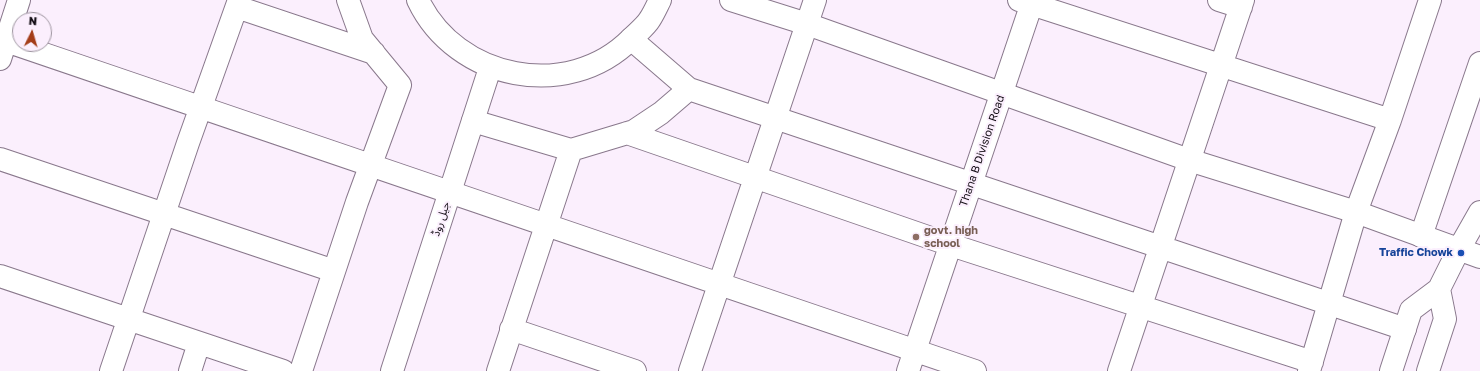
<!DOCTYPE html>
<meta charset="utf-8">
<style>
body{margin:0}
#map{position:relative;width:1480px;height:371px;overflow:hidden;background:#fbeffd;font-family:"Golos Text",sans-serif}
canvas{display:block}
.north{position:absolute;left:12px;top:12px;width:40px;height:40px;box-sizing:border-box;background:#fbeffd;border:1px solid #9d949f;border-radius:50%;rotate:5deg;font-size:11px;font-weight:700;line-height:16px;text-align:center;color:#110b12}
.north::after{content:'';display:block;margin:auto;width:14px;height:18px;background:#a43d19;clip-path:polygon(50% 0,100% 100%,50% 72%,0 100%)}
</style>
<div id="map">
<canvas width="1480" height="371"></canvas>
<div class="north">N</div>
</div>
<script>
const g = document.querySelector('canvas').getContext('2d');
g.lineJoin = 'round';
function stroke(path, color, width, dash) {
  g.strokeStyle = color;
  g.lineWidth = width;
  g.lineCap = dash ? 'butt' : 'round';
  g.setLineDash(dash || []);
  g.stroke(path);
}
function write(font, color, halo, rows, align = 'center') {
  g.font = font + ' "Golos Text","Noto Sans Arabic",sans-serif';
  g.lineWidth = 4;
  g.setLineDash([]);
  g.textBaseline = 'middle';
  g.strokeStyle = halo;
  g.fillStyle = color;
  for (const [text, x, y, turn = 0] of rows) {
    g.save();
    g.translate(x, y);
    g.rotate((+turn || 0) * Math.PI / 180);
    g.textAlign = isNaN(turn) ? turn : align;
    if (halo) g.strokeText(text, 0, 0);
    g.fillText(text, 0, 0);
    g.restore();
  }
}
const minor = new Path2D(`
 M1019 0 1390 120
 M1219 0 1241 7
 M237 7 374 53
 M0 39 975 371
 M631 39 689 89 1405 329
 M0 59 19 0
 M473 121 571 150 634 131 661 113 689 89
 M627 133 951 245 1312 362
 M0 159 334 271
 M1421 236 1480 63
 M0 276 283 371
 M511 329 635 371
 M111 371 188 143 239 0
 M190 371 199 343
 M301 371 357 202 400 85 362 39 348 0
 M498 371 571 150
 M690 371 815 0
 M908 371 1033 0
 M1119 371 1243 0
 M1309 371 1356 212 1390 120 1430 0`);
const major = new Path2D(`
 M418 0C456 80 568 102 631 39 637 33 646 26 650 19 654 13 657 6 660 0
 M731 0 807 24 1189 160 1356 212 1480 257
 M392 371 490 68
 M1391 371 1411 310 1439 289
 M1428 371 1445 319 1439 289 1459 249 1480 212`);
const markers = [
 [916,237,4,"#8d6e63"],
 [1461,253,4,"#1a4fb4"]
];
const streetNames = [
 ["Thana B Division Road",982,151,-71],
 ["جیل روڈ",441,219,-72]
];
const educationNames = [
 ["govt. high",924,231],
 ["school",924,244]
];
const transitNames = [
 ["Traffic Chowk",1453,253]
];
stroke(minor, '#89788c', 24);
stroke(major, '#89788c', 24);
stroke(minor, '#fff', 22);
stroke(major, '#fff', 22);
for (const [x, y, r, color] of markers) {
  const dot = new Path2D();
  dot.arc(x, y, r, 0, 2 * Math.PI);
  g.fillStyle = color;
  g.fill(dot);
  stroke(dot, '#fbeffd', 1.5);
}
write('11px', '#110b12', '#fbeffd', streetNames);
write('bold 11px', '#785e54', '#fbeffd', educationNames, 'left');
write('bold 11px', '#164399', '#fbeffd', transitNames, 'right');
</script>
